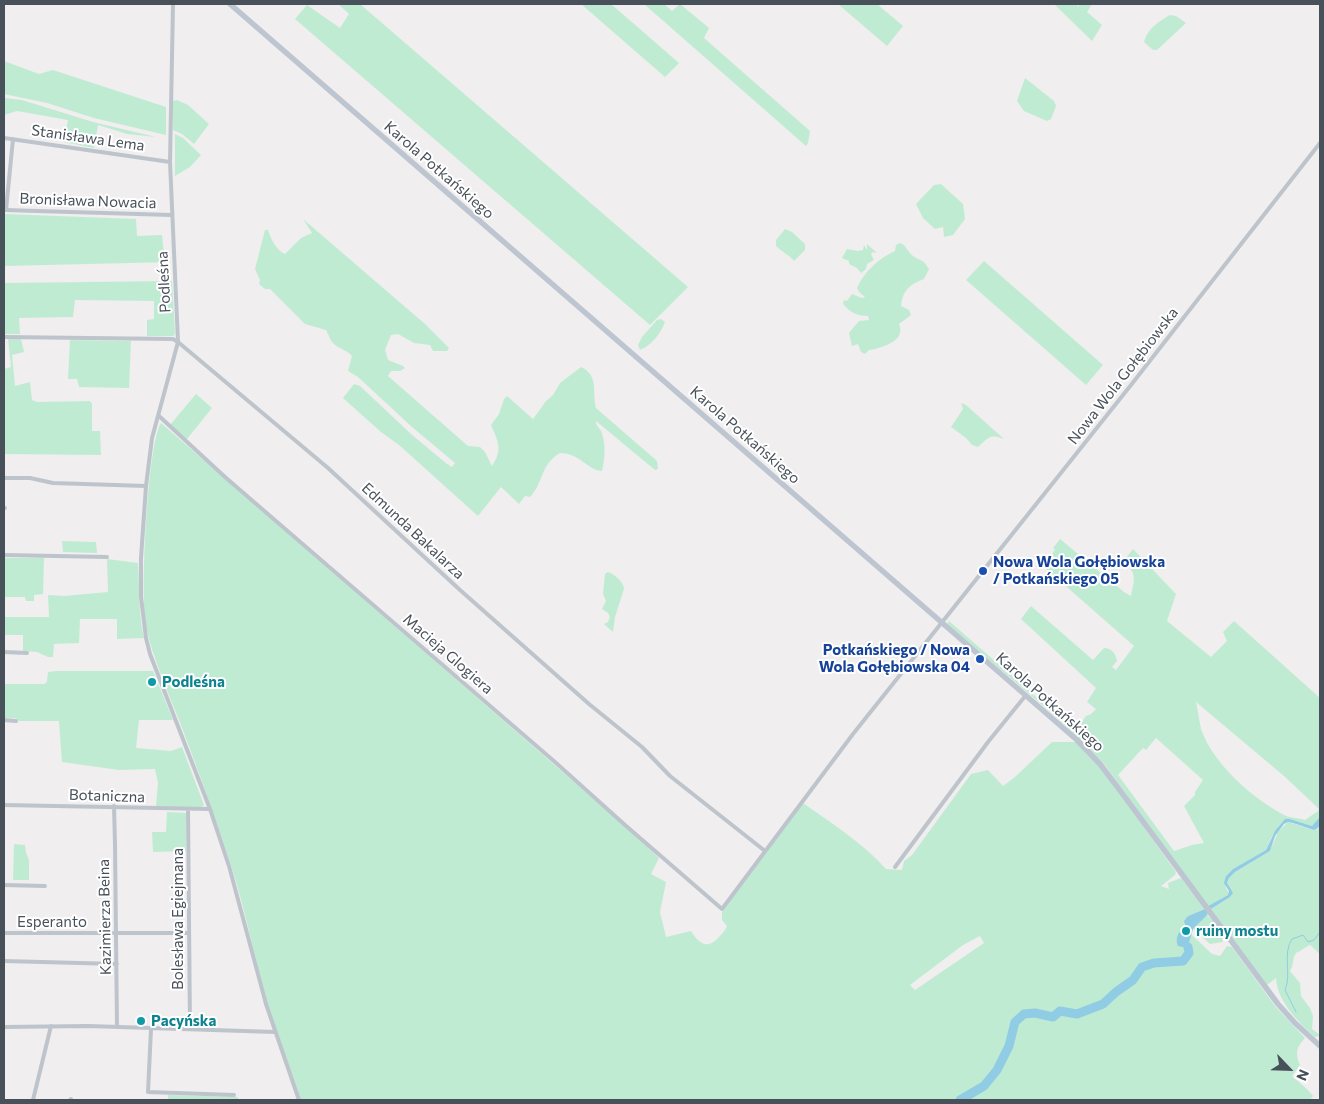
<!DOCTYPE html>
<meta charset="utf-8">
<style>
body{margin:0}
#map{position:relative;width:1324px;height:1104px;overflow:hidden;background:#f0eeee;font-family:Commissioner,sans-serif}
canvas{display:block}
.frame{position:absolute;inset:0;border:5px solid #48505a;pointer-events:none}
.north{position:absolute;left:1264px;top:1044px;width:50px;height:50px;-webkit-text-stroke:4px #fff;paint-order:stroke;rotate:114deg;font-size:14px;font-weight:700;line-height:20px;text-align:center;color:#48505a}
.north::after{content:'';display:block;margin:auto;width:18px;height:22px;background:#48505a;clip-path:polygon(50% 0,100% 100%,50% 72%,0 100%)}
</style>
<div id="map">
<canvas width="1324" height="1104"></canvas>
<div class="frame"></div>
<div class="north">N</div>
</div>
<script>
const g = document.querySelector('canvas').getContext('2d');
g.lineJoin = 'round';
function fillPath(path, color) {
  g.fillStyle = color;
  g.fill(path, 'evenodd');
}
function stroke(path, color, width, dash) {
  g.strokeStyle = color;
  g.lineWidth = width;
  g.lineCap = dash ? 'butt' : 'round';
  g.setLineDash(dash || []);
  g.stroke(path);
}
function write(font, color, halo, rows, align = 'center') {
  g.font = font + ' Commissioner,sans-serif';
  g.lineWidth = 4;
  g.setLineDash([]);
  g.textBaseline = 'middle';
  g.strokeStyle = halo;
  g.fillStyle = color;
  for (const [text, x, y, turn = 0] of rows) {
    g.save();
    g.translate(x, y);
    g.rotate((+turn || 0) * Math.PI / 180);
    g.textAlign = isNaN(turn) ? turn : align;
    if (halo) g.strokeText(text, 0, 0);
    g.fillText(text, 0, 0);
    g.restore();
  }
}
const green = new Path2D(`
 M338 4H360L688 287 650 325 295 19 307 5 340 28 349 14Z
 M581 4H611L679 63 665 77Z
 M644 4H664L672 11 680 4 709 28 704 38 810 131 808 143 806 146Z
 M838 4H877L903 26 887 46Z
 M1054 4H1076L1079 7V4H1092L1087 12 1102 25 1092 41Z
 M1170 15 1176 16 1186 23 1157 50H1153L1144 42C1148 28 1158 22 1170 15Z
 M4 61 39 74 53 70 166 107V135L94 118 47 103 4 94Z
 M1025 78 1054 101 1056 106 1051 119 1047 121 1024 111 1017 101Z
 M4 98 22 100 93 122 156 137 127 134 98 125 94 148 64 142 68 120 17 111 4 115Z
 M177 100 188 105 209 124 194 144 182 134 173 130V101Z
 M175 134 183 138 201 155 190 167 175 176Z
 M941 184 963 204 965 219 953 235 944 237 943 227 935 229 923 218 916 204 934 185Z
 M4 214 136 219 137 236 162 235 164 254 171 262 4 266Z
 M303 219 425 324 449 348 447 351H433L430 345 414 343 398 334 391 335 385 350 388 360 403 366 405 368 400 371H391L388 376 468 446 480 447 485 452 492 466C503 450 498 441 491 425L499 414 504 399 507 396 533 419 546 401 553 395 560 383 581 367C599 375 592 392 596 408L657 461 658 469 655 470 596 421C596 426 598 426 601 431 606 442 605 459 602 471 587 470 580 453 560 453 540 465 544 482 530 497L525 496 519 504 501 487 478 516 399 445 381 432 343 398 354 384 360 386 411 434 447 464 452 467 455 463 412 427 358 377 348 371 352 356C347 350 340 349 334 344 330 341 329 335 326 330L305 324 270 289H265L259 284 260 280 255 269 265 230H268C271 239 276 250 285 254L301 238 312 233Z
 M785 229 792 232 805 244V250L794 261C788 254 782 252 776 246V240Z
 M900 243C907 246 907 251 912 255 920 262 922 257 929 269L924 279C910 284 902 291 901 306L909 310 911 315 899 324C900 325 901 332 900 332 899 343 878 349 869 350L865 354 861 352 858 344 852 346 849 333 859 321 869 320 868 316C856 316 850 312 843 304L844 300 847 301 852 294 862 298 865 297 859 292 857 288C864 272 879 258 895 251L896 245Z
 M867 244 877 253 873 252 871 254 874 260 867 264 866 269 861 273 857 268 849 264V261L842 258 847 249 858 251 863 250 864 245 867 250Z
 M984 261 1103 365 1086 385 966 280Z
 M172 281 175 334 173 336H147V320L154 319V301L75 300 73 317 19 318 20 334H4V283Z
 M661 319 665 322C661 333 651 346 640 350L638 345 642 337 657 320Z
 M8 338 21 339 24 352 12 355 15 386 30 382 32 400 37 402 90 401 92 404V431H100L101 455 4 454V369L11 367Z
 M70 340 131 341 129 388 79 387 77 379H68Z
 M196 394 212 408 187 439 170 425Z
 M961 403 966 405 1004 439C990 433 988 438 978 447L972 445 966 438 951 427 963 409Z
 M161 423 641 840 659 858 651 874 666 882 660 912 666 937 691 931C698 942 706 950 717 939 721 935 725 931 727 926L722 920V912L803 803C831 823 863 843 886 869L902 870 904 861 912 855 971 774 988 770 1003 786 1015 777 1052 742H1076L1099 765 1176 872 1175 875 1161 886 1169 889 1168 883 1181 878 1205 909 1188 916 1177 942 1187 948V952L1192 949 1189 943 1191 934 1212 954 1220 956 1227 946 1232 947 1275 1006 1305 1038C1296 1048 1295 1053 1300 1065L1292 1076 1308 1090 1313 1096 1310 1100H301C290 1068 278 1036 268 1004 254 957 245 908 230 862 214 814 197 767 179 720 167 690 154 660 146 628 140 600 147 444 161 423ZM980 936 984 943 915 990 910 985 963 945Z
 M1060 539 1124 592 1131 596C1134 580 1138 573 1123 562L1133 549 1176 594 1167 621 1211 657 1227 641 1223 632 1234 621 1320 698V819L1312 826 1290 819H1285L1271 838 1266 850 1233 869 1226 876V888L1229 893 1228 895 1208 906 1105 765C1057 714 1000 670 947 624L949 621 1075 731 1086 716 1091 714 1096 709 1087 702 1096 688 1021 619 1031 606 1093 660 1104 648C1112 648 1116 654 1117 661L1112 667 1116 670 1134 646 1043 566 1055 550 1053 548ZM1196 702 1284 776 1319 809 1318 811 1305 820C1299 818 1292 818 1286 816 1254 800 1213 764 1201 729 1199 720 1198 711 1196 702ZM1156 738 1203 780 1195 792V795L1184 806 1204 843 1192 845 1174 851 1118 775 1143 748 1146 750Z
 M62 541 96 542 97 553 63 552Z
 M4 558H44L43 594 34 595V601H26L25 597H4Z
 M107 559 138 563C140 588 138 613 144 638L117 639V619H80L79 643 54 644 53 657H48L37 652 23 651V635H4V617H49L48 595 64 596 108 592Z
 M608 572C614 574 624 582 624 589L615 617 613 632 604 624 608 622 610 617 608 613 602 609 606 601 603 594 605 574Z
 M57 671H153L173 720H139L136 748 171 751 182 747 204 805 200 808 156 806 158 783 155 769 119 770 62 762 59 721H19L16 718H4V684H45L47 681 48 672Z
 M167 812 186 813V851L153 852 152 832H166Z
 M1288 822 1314 830 1318 829 1320 825V954L1310 945C1305 947 1301 951 1296 953 1292 959 1294 965 1290 971L1300 983 1301 996 1310 1008 1313 1016 1312 1029 1320 1035V1036L1315 1037C1298 1022 1277 1001 1276 978L1267 985 1211 909 1227 899 1232 894 1227 884 1229 878 1235 872 1270 851 1278 832Z
 M14 844 25 845 26 853 29 860V880H13Z
 M1208 913 1209 915 1208 918 1210 916 1220 931 1223 942 1210 944 1193 929Z
 M168 1095 238 1097V1100H168Z`);
const water = new Path2D(`
 M1320 817C1320 823 1321 828 1314 830L1293 823 1288 822 1284 824 1275 836 1270 851 1235 872 1229 878 1227 883 1233 893 1230 897 1211 909 1208 906 1228 895 1229 891 1224 883 1226 876 1233 869 1266 850 1275 831 1285 819H1290L1312 826Z
 M1205 909 1208 913 1206 916 1193 929 1189 943 1193 951 1189 958 1184 956 1188 951 1187 948 1178 946C1174 937 1180 931 1185 925L1184 921 1188 916Z`);
const stream = new Path2D(`
 M1296 1012 1285 990C1292 974 1282 954 1292 939L1303 935 1308 942 1314 940 1320 932`);
const river = new Path2D(`
 M960 1100 984 1086 997 1070 1009 1046 1015 1022 1024 1014 1035 1013 1053 1017 1060 1011 1077 1014 1103 1004 1116 992 1133 980 1142 967 1154 963 1183 961 1189 953 1188 947`);
const street = new Path2D(`
 M173 4 170 162 178 342 152 438 146 486 141 558V597L146 638 150 654 210 809 229 866 266 1004 299 1100
 M4 138 170 162
 M4 210 171 215
 M6 210 13 139
 M4 337 173 339 178 342 328 468 460 590 589 704 642 747 670 776 765 851
 M159 416 225 477 555 762 625 825 722 909 853 734 1131 385 1320 143
 M4 478H30L53 483 146 486
 M4 508H5
 M4 555 107 557
 M4 652 27 653
 M4 720 16 721
 M4 805 210 809
 M114 806 115 844 117 1027
 M188 810 190 1029
 M895 867 988 742 1026 695
 M4 885 45 886
 M4 933H189
 M4 961 117 964
 M4 1027 88 1026 275 1032
 M151 1029 148 1092 234 1095
 M33 1100 51 1026
 M70 1100 71 1099`);
const secondary = new Path2D(`
 M230 4 1077 740 1100 764 1116 785 1278 1004 1295 1023 1320 1046`);
const markers = [
 [983,571,5,"#1a4fb4"],
 [980,659,5,"#1a4fb4"],
 [152,682,5,"#0f9aa8"],
 [1186,931,5,"#0f9aa8"],
 [141,1021,5,"#0f9aa8"]
];
const streetNames = [
 ["Stanisława Lema",88,138,8],
 ["Karola Potkańskiego",439,170,41],
 ["Bronisława Nowacia",88,201,2],
 ["Podleśna",164,282,-93],
 ["Nowa Wola Gołębiowska",1123,376,-52],
 ["Karola Potkańskiego",745,435,41],
 ["Edmunda Bakalarza",413,531,43],
 ["Macieja Glogiera",448,654,41],
 ["Karola Potkańskiego",1050,702,42],
 ["Botaniczna",107,796,2],
 ["Kazimierza Beina",105,917,-91],
 ["Bolesława Egiejmana",178,919,-90],
 ["Esperanto",52,922]
];
const transitNames = [
 ["Nowa Wola Gołębiowska",993,562],
 ["/ Potkańskiego 05",993,579],
 ["Potkańskiego / Nowa",970,650,"right"],
 ["Wola Gołębiowska 04",970,667,"right"]
];
const cultureNames = [
 ["Podleśna",162,682],
 ["ruiny mostu",1196,931],
 ["Pacyńska",151,1021]
];
fillPath(green, '#c0ebd3');
fillPath(water, '#90cde4');
stroke(stream, '#90cde4', 1);
stroke(river, '#90cde4', 9);
stroke(street, '#bec4cc', 4);
stroke(secondary, '#bdc5d0', 5.5);
for (const [x, y, r, color] of markers) {
  const dot = new Path2D();
  dot.arc(x, y, r, 0, 2 * Math.PI);
  g.fillStyle = color;
  g.fill(dot);
  stroke(dot, '#fff', 2);
}
write('15px', '#48505a', '#fff', streetNames);
write('bold 15px', '#164399', '#fff', transitNames, 'left');
write('bold 15px', '#0d838f', '#fff', cultureNames, 'left');
</script>
